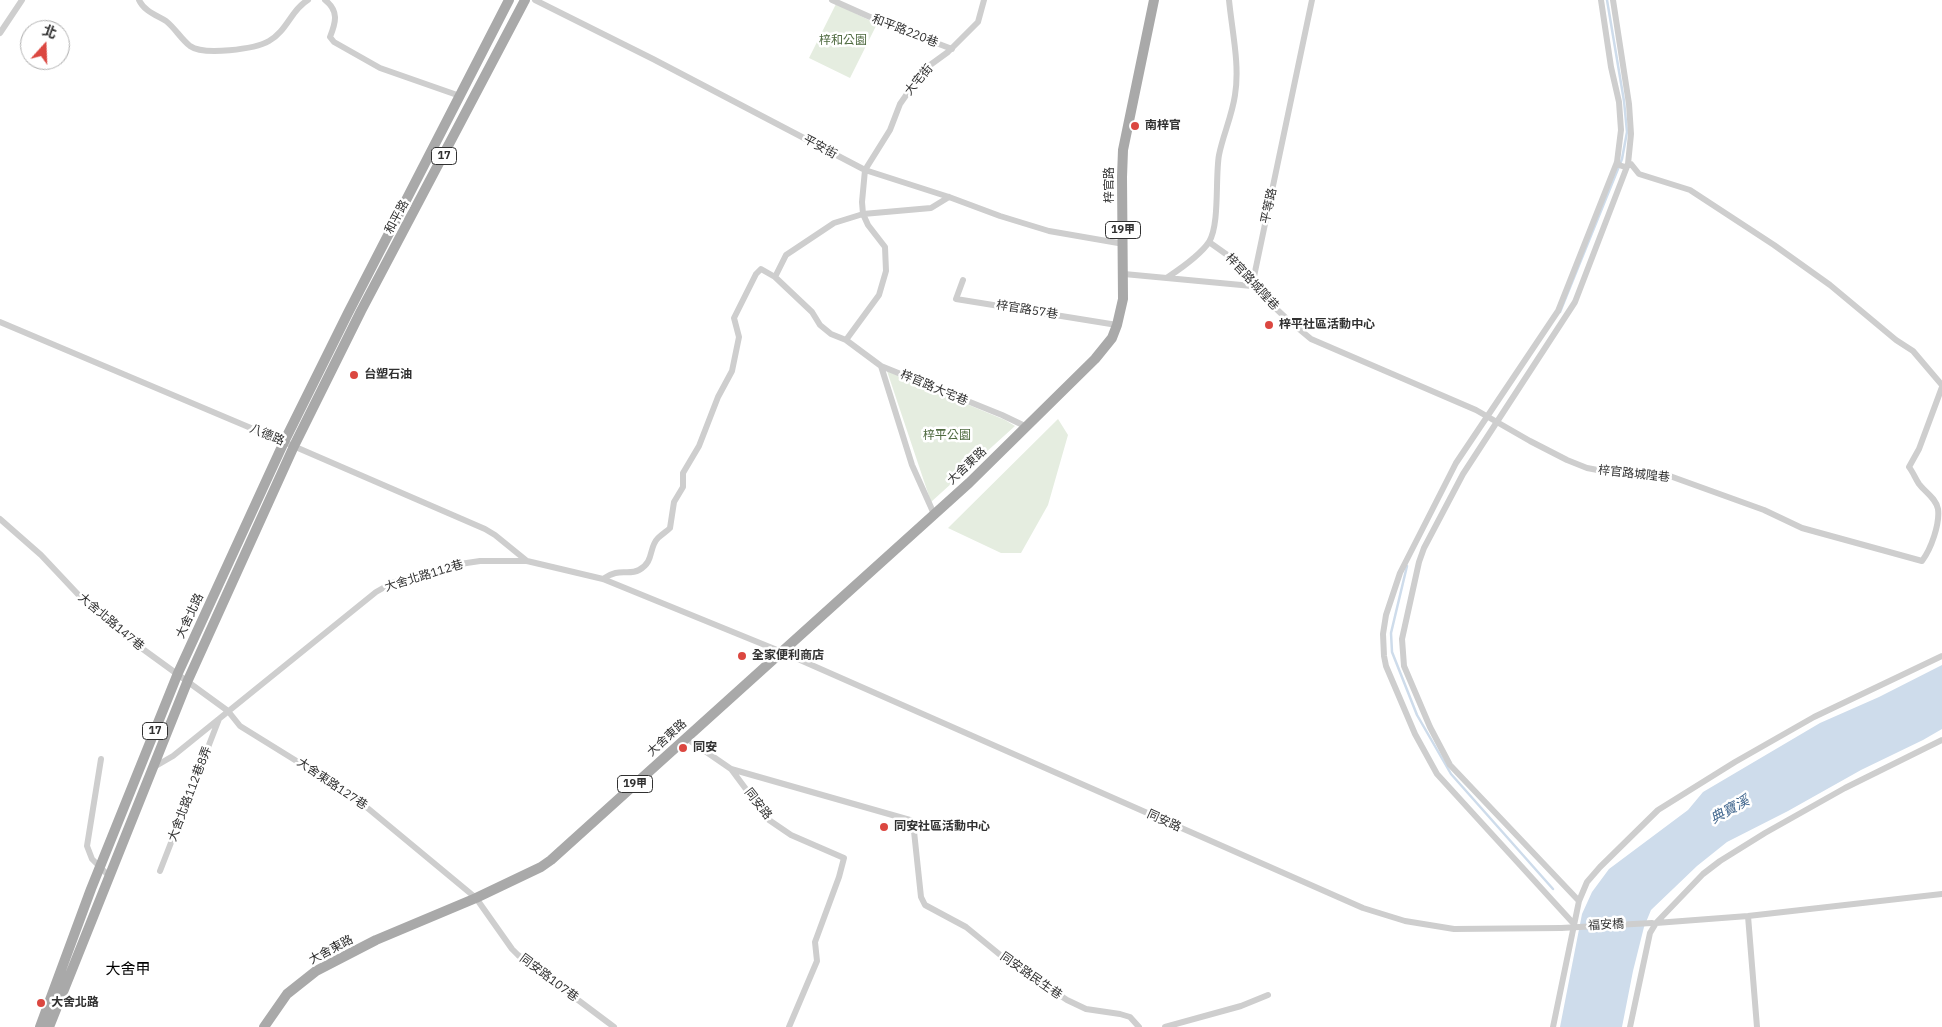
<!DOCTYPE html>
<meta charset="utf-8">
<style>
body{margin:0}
#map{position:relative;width:1942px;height:1027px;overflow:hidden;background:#fff;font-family:"IBM Plex Sans","Noto Sans TC",sans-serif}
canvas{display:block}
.north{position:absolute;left:20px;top:20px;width:50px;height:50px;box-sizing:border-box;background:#fff;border:1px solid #adadad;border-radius:50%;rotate:20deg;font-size:14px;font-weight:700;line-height:20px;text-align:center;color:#313131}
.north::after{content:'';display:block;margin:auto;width:18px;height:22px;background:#db4740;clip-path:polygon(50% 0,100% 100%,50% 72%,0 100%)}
</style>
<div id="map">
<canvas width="1942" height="1027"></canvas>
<div class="north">北</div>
</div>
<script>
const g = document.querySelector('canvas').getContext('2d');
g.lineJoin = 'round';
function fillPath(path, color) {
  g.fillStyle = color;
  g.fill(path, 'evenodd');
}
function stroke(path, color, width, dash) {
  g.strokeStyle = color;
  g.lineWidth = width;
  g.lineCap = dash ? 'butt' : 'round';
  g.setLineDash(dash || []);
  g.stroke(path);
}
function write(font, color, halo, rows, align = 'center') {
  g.font = font + ' "IBM Plex Sans","Noto Sans TC",sans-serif';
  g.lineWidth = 5;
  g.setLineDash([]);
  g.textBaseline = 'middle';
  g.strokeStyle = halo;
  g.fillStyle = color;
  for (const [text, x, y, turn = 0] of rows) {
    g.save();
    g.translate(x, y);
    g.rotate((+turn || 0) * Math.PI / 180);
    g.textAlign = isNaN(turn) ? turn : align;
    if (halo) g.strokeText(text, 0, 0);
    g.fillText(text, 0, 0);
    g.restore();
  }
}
const green = new Path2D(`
 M836 4 877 24 850 78 809 58Z
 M887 371 1005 420 1015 426 931 502Z
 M1058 419 1068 435 1048 505 1021 553H1001L948 528Z`);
const water = new Path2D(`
 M1942 665V729L1923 740 1861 770 1788 811 1727 842 1697 866 1651 910 1644 927 1633 971 1622 1027H1560L1582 914 1592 892 1609 869 1688 810 1703 792 1820 723 1879 697Z`);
const stream = new Path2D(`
 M1560 312 1622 159 1627 132 1624 101 1607 0
 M1407 566 1391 633 1392 652 1417 715 1451 774 1553 889`);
const street = new Path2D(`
 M139 0C144 11 156 15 166 21 175 28 181 39 190 46 204 56 255 49 269 41 287 31 291 10 308 0
 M325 0C339 11 336 22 330 37L334 42 380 68 460 96
 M535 0 653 59 865 170 949 197 1000 216 1049 231 1124 244
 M832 0 879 21 952 49
 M0 33 22 0
 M1617 162 1619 165 1625 167 1631 164 1639 174 1690 190 1774 245 1830 285 1896 340 1913 351 1942 385
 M1209 242 1233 259 1252 286 1287 319 1311 339 1476 410 1530 441 1567 460 1587 468 1603 471H1619L1667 475 1764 510 1802 528 1922 561C1931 549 1940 524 1938 509 1936 498 1925 492 1919 484 1915 478 1913 472 1909 467L1919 449 1942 387
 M1124 274 1252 286 1312 0
 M775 277 786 255 834 223 863 214 931 208 949 197
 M1168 277C1180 269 1201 254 1209 242 1220 224 1215 177 1219 155 1223 135 1232 116 1235 95 1240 65 1232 31 1229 0
 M963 280 956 299 1117 325
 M0 322 284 442 485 529 495 535 527 561
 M846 340 879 295 886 271 885 247 868 225 863 214 862 202 865 170 890 130 900 104 916 81 926 68 948 52 978 22 984 0
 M881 366 912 465 934 514
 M0 519 41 555 89 606 140 647 228 711 240 726 353 796 476 898 512 949 518 955 614 1027
 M603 579C619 567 628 576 639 570 655 561 648 548 658 538 662 534 667 531 670 528L674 502 683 487V473L699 446 718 397 732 371 739 337 734 318 756 274 761 269 775 277 812 312 820 325 831 334 846 340 881 366 1002 415 1027 427
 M686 738 731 769 910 820 913 822 921 897 925 905 966 927 1015 967 1025 972 1067 1000 1086 1009 1120 1014 1130 1017 1139 1027
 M101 759 87 846 92 859 109 876
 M154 767 173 756 376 592 392 583 460 564 480 561H527L603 579 782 652 1363 908 1405 921 1454 929 1561 928
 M731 769 769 820 791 835 844 858 839 877 815 942 817 961 789 1027
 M160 871 219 719
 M1579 901 1450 765 1430 727 1404 666 1402 639 1419 562 1424 548 1463 474 1575 302 1628 164 1631 134 1629 104 1613 0
 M1748 916 1757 1027
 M1573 923 1437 774 1415 734 1386 666 1384 656 1383 634 1386 615 1400 573 1456 463 1558 311 1617 162 1621 130 1619 102 1611 67 1601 0
 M1656 923 1748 916 1942 894
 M1165 1027 1241 1006 1268 995
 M1553 1027 1579 901 1587 882 1600 867 1658 810 1735 762 1814 717 1942 656
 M1630 1027 1650 933 1656 923 1703 874 1720 861 1765 833 1845 788 1942 740`);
const primary = new Path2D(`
 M40 1027 91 889 178 673 284 442 348 313 509 0
 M49 1027 188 680 294 446 361 311 525 0
 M264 1027 287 994 316 971 376 940 476 898 541 867 551 860 969 483 1095 359 1112 338 1117 325 1123 299 1122 177 1123 150 1154 0`);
const streetBridge = new Path2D(`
 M1561 928 1652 923`);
const markers = [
 [1135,126,5,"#db4740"],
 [1269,325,5,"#db4740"],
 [354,375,5,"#db4740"],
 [742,656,5,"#db4740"],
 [683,748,5,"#db4740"],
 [884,827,5,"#db4740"],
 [41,1003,5,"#db4740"]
];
const shields = [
 [444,156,25],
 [1123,230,35],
 [155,731,25],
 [635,784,35]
];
const shieldNames = [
 ["17",444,156],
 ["19甲",1123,230],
 ["17",155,731],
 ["19甲",635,784]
];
const streetNames = [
 ["和平路220巷",905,31,21],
 ["大宅街",919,80,-50],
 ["平安街",820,147,28],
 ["梓官路",1110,185,-90],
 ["平等路",1269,206,-78],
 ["和平路",397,217,-62],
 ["梓官路城隍巷",1252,282,47],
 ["梓官路57巷",1027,310,9],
 ["梓官路大宅巷",934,388,23],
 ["八德路",267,435,23],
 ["大舍東路",967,466,-43],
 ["梓官路城隍巷",1634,474,6],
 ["大舍北路112巷",424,576,-17],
 ["大舍北路",190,616,-65],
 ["大舍北路147巷",111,622,40],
 ["大舍東路",667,738,-42],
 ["大舍東路127巷",332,784,34],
 ["大舍北路112巷8弄",190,794,-69],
 ["同安路",758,804,52],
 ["同安路",1164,821,24],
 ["福安橋",1606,925,-3],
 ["大舍東路",331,950,-28],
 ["同安路民生巷",1031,976,35],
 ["同安路107巷",549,978,37]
];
const parkNames = [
 ["梓和公園",843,41],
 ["梓平公園",947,436]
];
const poiNames = [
 ["南梓官",1145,126],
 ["梓平社區活動中心",1279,325],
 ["台塑石油",364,375],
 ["全家便利商店",752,656],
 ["同安",693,748],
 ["同安社區活動中心",894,827],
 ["大舍北路",51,1003]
];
const waterNames = [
 ["典寶溪",1730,810,-29]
];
const quarterNames = [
 ["大舍甲",128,970]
];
fillPath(green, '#e5ede0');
fillPath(water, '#cedceb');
stroke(stream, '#cedceb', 2.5);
stroke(street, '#cecece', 6);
stroke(primary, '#a9a9a9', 10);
stroke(streetBridge, '#cecece', 6);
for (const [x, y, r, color] of markers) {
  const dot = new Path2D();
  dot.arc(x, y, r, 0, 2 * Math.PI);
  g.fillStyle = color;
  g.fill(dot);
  stroke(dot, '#fff', 2);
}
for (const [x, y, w] of shields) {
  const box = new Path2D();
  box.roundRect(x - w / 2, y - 8.5, w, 17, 4);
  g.fillStyle = '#fff';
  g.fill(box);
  stroke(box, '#313131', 1);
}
write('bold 11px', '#313131', null, shieldNames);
write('12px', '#313131', '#fff', streetNames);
write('12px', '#4f6a40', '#fff', parkNames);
write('bold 12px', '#313131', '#fff', poiNames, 'left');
write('italic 14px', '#43688f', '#fff', waterNames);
write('15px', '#000', '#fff', quarterNames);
</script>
